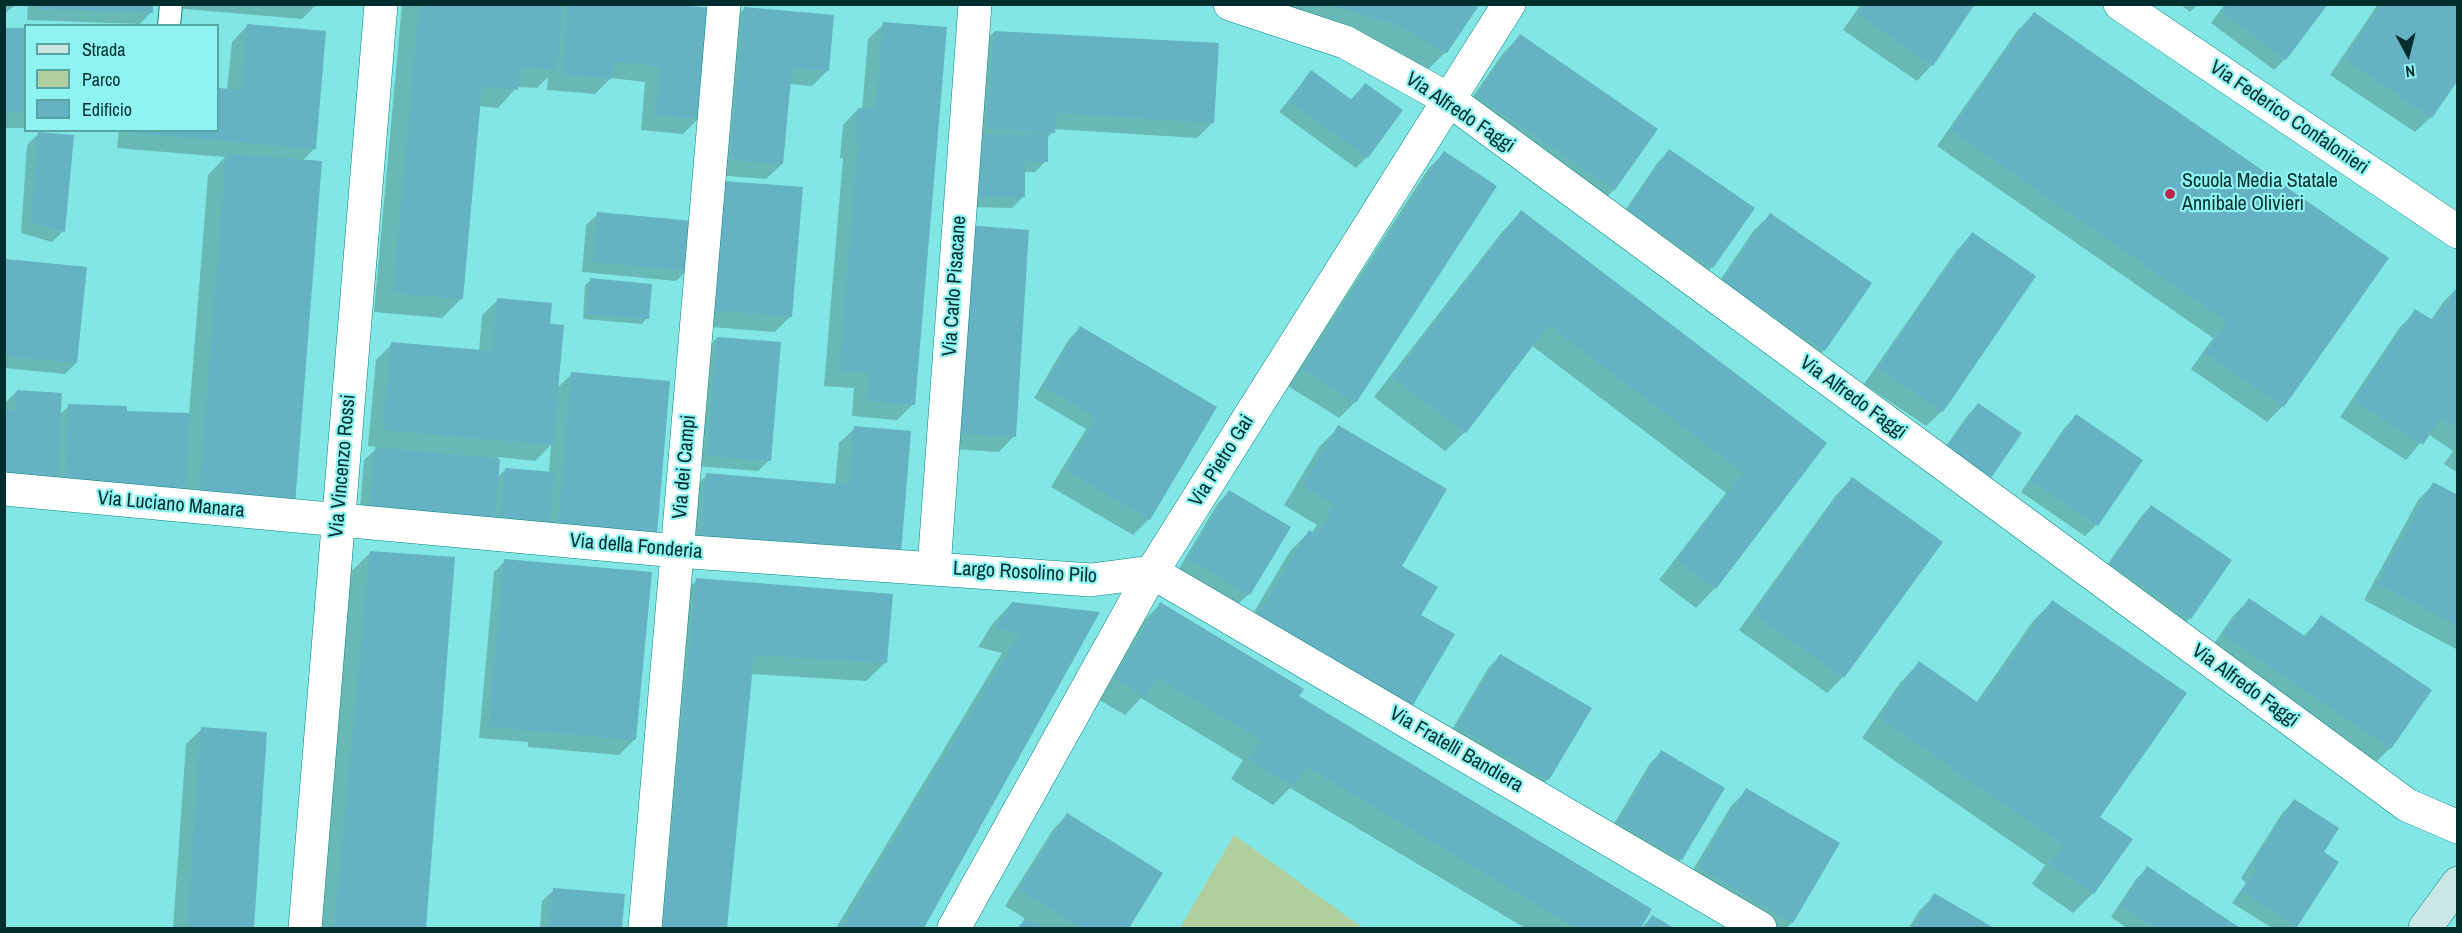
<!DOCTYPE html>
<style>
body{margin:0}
#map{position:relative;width:2462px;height:933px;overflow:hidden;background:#82e7e4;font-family:"Archivo Narrow",sans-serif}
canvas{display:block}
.frame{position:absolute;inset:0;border:6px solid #002e2e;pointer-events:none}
.legend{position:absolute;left:24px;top:24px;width:195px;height:108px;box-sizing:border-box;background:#8ff4f1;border:2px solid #56a5a3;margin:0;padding:8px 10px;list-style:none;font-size:18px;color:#002e2e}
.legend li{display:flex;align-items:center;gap:12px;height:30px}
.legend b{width:30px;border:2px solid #56a5a3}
.north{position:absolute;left:2378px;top:24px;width:60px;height:60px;-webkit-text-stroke:4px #8ff4f1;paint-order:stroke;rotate:173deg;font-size:16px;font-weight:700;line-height:24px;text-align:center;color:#002e2e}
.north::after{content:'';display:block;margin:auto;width:21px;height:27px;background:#002e2e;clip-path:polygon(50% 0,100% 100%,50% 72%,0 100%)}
</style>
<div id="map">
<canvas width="2462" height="933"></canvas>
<div class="frame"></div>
<ul class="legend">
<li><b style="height:8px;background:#cae6e5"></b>Strada</li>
<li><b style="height:16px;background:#b1ce9e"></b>Parco</li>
<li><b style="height:16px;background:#64b2c3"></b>Edificio</li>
</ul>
<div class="north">N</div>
</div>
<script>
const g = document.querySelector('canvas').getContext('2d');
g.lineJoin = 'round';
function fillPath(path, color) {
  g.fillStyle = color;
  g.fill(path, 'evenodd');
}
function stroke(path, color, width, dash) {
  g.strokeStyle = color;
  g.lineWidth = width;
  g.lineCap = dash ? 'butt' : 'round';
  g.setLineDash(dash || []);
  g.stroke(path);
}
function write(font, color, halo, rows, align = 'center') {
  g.font = font + ' "Archivo Narrow",sans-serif';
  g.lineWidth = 4.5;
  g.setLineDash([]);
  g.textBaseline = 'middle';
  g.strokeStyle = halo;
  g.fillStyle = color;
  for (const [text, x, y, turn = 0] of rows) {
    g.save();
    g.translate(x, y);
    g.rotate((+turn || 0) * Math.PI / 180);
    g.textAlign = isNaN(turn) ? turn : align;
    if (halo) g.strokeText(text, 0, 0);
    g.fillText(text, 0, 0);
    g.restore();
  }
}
const green = new Path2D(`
 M1234 835 1363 928H1180Z`);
const shadow = new Path2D(`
 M4 4H17L4 14Z
 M28 4H151V12L140 24 27 20Z
 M162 4H317L302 19 162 7Z
 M402 4H651L699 118 683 134 641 130 645 82 611 78 595 94 547 90 548 77 537 88 517 87 498 108 479 106 462 298 442 318 374 312Z
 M1241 4H1478L1446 52 1426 71Z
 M1861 4H1973L1932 65 1917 81 1843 30Z
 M2180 4H2198L2190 12Z
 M2225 4H2326L2285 59 2274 70 2211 23Z
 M2378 4H2458L2431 117 2415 132 2330 75Z
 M744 9 828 70 812 86 789 84 782 164 766 179 715 175 728 24Z
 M2034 14 2386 258 2283 406 2267 422 2191 369 2213 338 1937 146 2018 30Z
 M884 24 913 404 897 420 852 416 854 388 824 386 843 158H840L843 125 858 109 862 110 868 39Z
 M247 26 315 148 302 161 294 503 50 502 6 411V402L17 391 59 415 69 406 125 412 189 415 208 175 225 157 117 148 119 130H218V92L220 90H227L232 42Z
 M4 29 26 30V128H4Z
 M994 32 1213 122 1197 138 1054 129 1047 139 1046 161 1035 172H1023V197L1012 208 969 207 978 48Z
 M1520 36 1656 129 1614 190 1598 205 1462 112 1504 52Z
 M1311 72 1350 100 1365 85 1401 111 1367 157 1356 168 1279 112Z
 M39 133 63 231 52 242 21 233 27 145Z
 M1669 151 1712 267 1701 278 1618 221 1658 162Z
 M1444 153 1495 186 1355 402 1339 418 1288 386 1428 169Z
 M709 198 791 316 775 332 698 326Z
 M1521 212 1825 444 1715 588 1696 608 1659 580 1726 493 1531 345 1465 432 1445 451 1374 397 1502 232Z
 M598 214 687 270 676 281 582 272 586 225Z
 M1770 215 1824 350 1808 366 1708 298 1754 230Z
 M966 227 1014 436 999 452 938 448Z
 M1972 234 1942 411 1926 426 1864 384 1957 250Z
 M7 260 76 363 65 374 4 368V263Z
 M591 280 647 318 642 324 583 319 585 285Z
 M2458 287V473L2444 464 2453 451 2428 434 2406 460 2340 417 2400 327 2416 311 2430 321 2444 301Z
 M498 300 548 325 556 389 572 374 655 534 359 520 364 460 378 447 368 446 376 360 392 344 479 351 482 315ZM551 445 549 473 505 470 497 478 498 457 535 461Z
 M1080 328 1149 519 1133 535 1051 487 1086 429 1034 398 1069 339Z
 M717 338 769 460 758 471 696 466 706 349Z
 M1978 405 1990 477 1979 488 1937 459 1967 416Z
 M2076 416 2096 525 2085 536 2021 492 2065 427Z
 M1339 427 1419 615 1412 704 1392 724 1241 634 1290 551 1309 532 1312 533 1317 525 1284 505 1319 447Z
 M855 428 900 553H686L691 491 707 475 835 485 839 443Z
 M1852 479 1941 542 1843 677 1827 693 1739 630 1836 495Z
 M2434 484 2458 497V650L2364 600 2418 500Z
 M1229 492 1288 527 1249 594 1237 605 1178 570 1218 503Z
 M2151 506 2190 618 2179 629 2100 575 2140 518Z
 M370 553 453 558 425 928H317L351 572Z
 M505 561 635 739 619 755 528 747V742L479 738 494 572Z
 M697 580 886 662 866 681 751 674 725 928H646L677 599Z
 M2249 600 2303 637 2322 617 2430 691 2390 748 2374 764 2209 651 2233 616Z
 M2052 602 2098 818 2131 840 2093 893 2073 913 2032 884 2045 865 1862 738 1900 683 1919 663 1976 703 2033 621Z
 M1012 603 1097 613 922 928H836L1002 653 978 647 993 623Z
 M1160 604 1296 697 1650 909 1639 928H1525L1290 788 1273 805 1231 779 1243 760 1141 698 1125 715 1096 698 1141 624Z
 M1500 656 1590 708 1548 779 1536 790 1447 738 1489 667Z
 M202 729 266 733 252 928H173L186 744Z
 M1661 752 1681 859 1670 870 1608 834 1650 763Z
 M1747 790 1792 922 1786 928H1761L1685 883 1731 806Z
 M2295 801 2296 926 2293 928H2272L2232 903 2246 883 2241 878 2283 812Z
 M1067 815 1161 874 1127 928H1017L1026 919 1005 906 1052 831Z
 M2147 868 2238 928H2127L2111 917 2136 879Z
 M554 890 624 895 621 928H540L542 901Z
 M1935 895 1991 928H1909L1919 911Z
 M1652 917 1671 928H1641Z`);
const building = new Path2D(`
 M38 4H153V13L38 9Z
 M419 4H563L557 70 521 67 518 90 482 86 463 299 393 293Z
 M568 4H668L710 8 700 119 656 115 660 66 614 62 612 79 562 74Z
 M1325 4H1480L1447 53 1393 23Z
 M1865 4H1975L1933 66 1858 14Z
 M2226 4H2328L2286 60 2221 11Z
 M2382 4H2458V80L2432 118 2345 59Z
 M744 7 834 15 829 71 792 68 783 164 730 160Z
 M2034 12 2389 258 2284 407 2205 353 2227 322 1951 130Z
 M883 22 947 27 915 405 867 401 869 373 839 371 858 143 855 142 858 108 876 109Z
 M247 24 326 31 316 149 133 133V130H218L219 88 241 90Z
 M5 28H26V112H5Z
 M994 31 1219 43 1214 123 1057 113 1055 133 987 129Z
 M1520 34 1658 129 1615 190 1477 96Z
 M1311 70 1352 100 1365 83 1403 110 1368 158 1289 101Z
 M38 132 74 135 65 232 31 222Z
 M981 134 1048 135V162L1025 161V197H979Z
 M1669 149 1755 208 1713 268 1628 210Z
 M1444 151 1497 186 1356 403 1303 369Z
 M226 154 322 161 295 504 199 496Z
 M724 181 803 187 792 317 714 310Z
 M1521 210 1827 443 1716 589 1677 560 1744 473 1549 325 1466 433 1393 378Z
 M597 212 693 221 689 271 593 262Z
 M1770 213 1872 283 1825 351 1723 281Z
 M966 225 1029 230 1016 437 953 433Z
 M1972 232 2036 276 1943 412 1878 368Z
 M6 259 87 267 77 363 5 356Z
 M590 278 652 284 649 319 587 314Z
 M2458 286V428L2441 417 2423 445 2355 401 2415 309 2434 321Z
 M497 298 552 303 550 324 564 325 553 445 383 430 391 342 493 351Z
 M1080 326 1217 407 1150 520 1066 470 1097 418 1044 387Z
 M717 337 781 342 771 461 707 456Z
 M571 372 670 381 657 534 558 526Z
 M17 390 62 393 57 480 4 477V409L16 410Z
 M1978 403 2022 433 1991 478 1947 447Z
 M68 404 127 406V411L189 413 185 491 65 486Z
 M2076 414 2143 460 2098 526 2031 480Z
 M1338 425 1447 489 1402 566 1438 587 1421 615 1455 634 1413 705 1259 615 1309 530 1317 535 1335 505 1303 486Z
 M854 426 911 431 901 554 701 537 706 473 849 485Z
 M375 447 500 459 495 521 369 509Z
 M505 468 554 472 549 530 500 525Z
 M1852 477 1943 542 1844 678 1754 614Z
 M2433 482 2458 495V626L2378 584Z
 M1229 490 1291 527 1250 595 1188 559Z
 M2151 505 2232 560 2191 619 2110 564Z
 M370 551 455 557 426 928H334Z
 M504 559 652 572 636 740 489 727Z
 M696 578 893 594 887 663 754 655 727 928H663Z
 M2249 598 2306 637 2321 615 2432 690 2391 749 2223 635Z
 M2052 600 2187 693 2100 817 2133 839 2094 894 2050 864 2063 845 1880 718 1919 661 1980 704Z
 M1012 602 1100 612 924 928H842L1020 633 996 628Z
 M1160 602 1304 689 1299 696 1652 909 1641 928H1576L1306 766 1294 786 1249 760 1261 740 1157 677 1145 697 1114 678Z
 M1500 654 1592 708 1549 780 1457 727Z
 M201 727 267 732 254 928H187Z
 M1661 750 1725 788 1682 860 1618 823Z
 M1746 788 1840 843 1793 923 1699 867Z
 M2294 799 2339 828 2324 852 2339 862 2297 927 2242 891 2256 871 2252 866Z
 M1067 813 1163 873 1129 928H1082L1020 890Z
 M2147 866 2240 928H2155L2121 906Z
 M553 888 625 894 622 928H549Z
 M1934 893 1994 928H1914Z
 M1652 915 1674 928H1644Z
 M1025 918 1044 928H1019Z`);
const service = new Path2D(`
 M169 26 171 4`);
const minor = new Path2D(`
 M1230 4 1345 42 1448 99 2407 805 2458 827
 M2120 4 2458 232
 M4 489 677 551 1091 580 1152 572
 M934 568 975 4
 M1152 572 1760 928
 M305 928 381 4
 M645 928 724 4
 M954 928 1152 572 1509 4`);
const secondary = new Path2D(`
 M2425 928 2458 883`);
const markers = [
 [2170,194,6,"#ba294b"]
];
const streetNames = [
 ["Via Alfredo Faggi",1460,113,34],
 ["Via Federico Confalonieri",2289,118,34],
 ["Via Carlo Pisacane",955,286,-86],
 ["Via Alfredo Faggi",1853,398,36],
 ["Via Pietro Gai",1222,461,-58],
 ["Via Vincenzo Rossi",343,466,-85],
 ["Via dei Campi",685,467,-85],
 ["Via Luciano Manara",171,505,5],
 ["Via della Fonderia",636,547,5],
 ["Largo Rosolino Pilo",1025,573,3],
 ["Via Alfredo Faggi",2245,686,36],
 ["Via Fratelli Bandiera",1456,750,30]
];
const poiNames = [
 ["Scuola Media Statale",2182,182],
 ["Annibale Olivieri",2182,205]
];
fillPath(green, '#b1ce9e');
fillPath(shadow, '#0003');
fillPath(building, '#64b2c3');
stroke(service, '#008382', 24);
stroke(minor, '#008382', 34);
stroke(secondary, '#008382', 34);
stroke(service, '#fff', 22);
stroke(minor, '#fff', 33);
stroke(secondary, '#cae6e5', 33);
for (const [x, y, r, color] of markers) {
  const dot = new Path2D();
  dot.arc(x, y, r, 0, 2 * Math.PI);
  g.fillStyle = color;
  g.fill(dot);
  stroke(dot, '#8ff4f1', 2);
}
write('20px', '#002e2e', '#8ff4f1', streetNames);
write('20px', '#002e2e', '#8ff4f1', poiNames, 'left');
</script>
